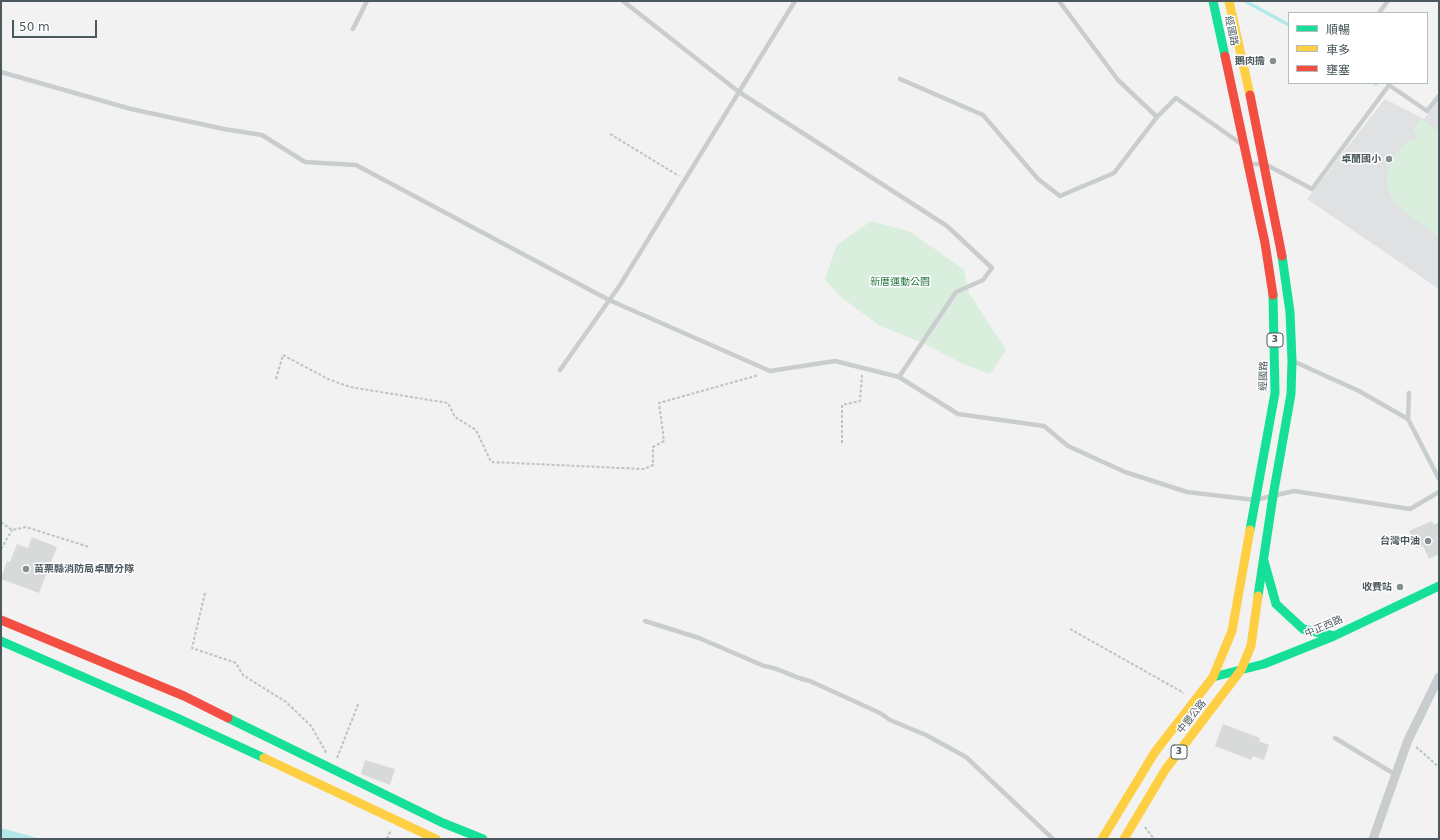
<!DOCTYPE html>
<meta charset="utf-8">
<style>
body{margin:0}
#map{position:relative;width:1440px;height:840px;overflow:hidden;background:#f2f2f2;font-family:"DejaVu Sans","Noto Sans TC",sans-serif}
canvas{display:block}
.frame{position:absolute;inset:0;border:2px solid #4b585d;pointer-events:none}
.legend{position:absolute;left:1288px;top:12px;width:140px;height:72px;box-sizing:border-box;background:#fff;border:1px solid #b7bcbe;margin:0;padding:5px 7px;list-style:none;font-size:12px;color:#4b585d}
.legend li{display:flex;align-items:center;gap:8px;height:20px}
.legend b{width:20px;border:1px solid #b7bcbe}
.scale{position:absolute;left:12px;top:20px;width:85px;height:18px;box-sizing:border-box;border:2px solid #4b585d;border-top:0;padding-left:5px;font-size:12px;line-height:14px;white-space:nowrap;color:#4b585d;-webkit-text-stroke:3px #fff;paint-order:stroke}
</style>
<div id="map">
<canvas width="1440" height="840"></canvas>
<div class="frame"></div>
<ul class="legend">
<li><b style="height:5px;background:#16e098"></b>順暢</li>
<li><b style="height:5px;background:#ffcf43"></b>車多</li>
<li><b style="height:5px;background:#f24e42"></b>壅塞</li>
</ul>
<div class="scale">50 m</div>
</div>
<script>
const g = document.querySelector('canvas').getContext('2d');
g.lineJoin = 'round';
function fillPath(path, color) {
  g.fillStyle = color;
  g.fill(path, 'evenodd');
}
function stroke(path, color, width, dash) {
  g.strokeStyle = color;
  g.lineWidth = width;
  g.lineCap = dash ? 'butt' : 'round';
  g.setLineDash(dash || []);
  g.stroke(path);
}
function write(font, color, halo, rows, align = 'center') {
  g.font = font + ' "DejaVu Sans","Noto Sans TC",sans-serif';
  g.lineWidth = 3;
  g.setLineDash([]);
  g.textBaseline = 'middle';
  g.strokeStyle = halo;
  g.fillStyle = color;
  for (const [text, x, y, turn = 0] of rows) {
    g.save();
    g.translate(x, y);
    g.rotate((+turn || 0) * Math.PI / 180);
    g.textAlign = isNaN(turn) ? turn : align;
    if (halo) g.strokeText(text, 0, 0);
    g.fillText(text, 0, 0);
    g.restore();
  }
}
const education = new Path2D(`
 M1385 99 1424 119 1439 99V289L1307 199Z`);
const green = new Path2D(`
 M1421 118 1439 132V237C1424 226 1406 215 1394 201 1379 183 1390 156 1405 143 1409 140 1415 139 1419 137L1412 131Z
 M871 221 911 232 964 270 969 293 1006 350 990 374 963 364 923 343 880 326 841 297 825 280 837 245Z`);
const water = new Path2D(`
 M1 828 41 839H1Z`);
const stream = new Path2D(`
 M1245 1 1289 25
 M1374 83 1376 84`);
const building = new Path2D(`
 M1432 521 1434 525 1439 522V554L1429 559 1423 546 1417 548 1409 531Z
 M32 537 57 547 39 593 1 579 7 561 10 562 17 544 28 548Z
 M1223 724 1260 738 1259 741 1269 745 1264 760 1253 756 1251 760 1215 746Z
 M365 760 395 769 390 785 361 774Z`);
const path = new Path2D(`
 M610 134 679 176
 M276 379 283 355 328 379 350 387 448 403 455 417 476 430 491 462 644 469 653 465V447L664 441 659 403 759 375
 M842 443V405L860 401 862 375
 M1 522 12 530 26 527 89 547
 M1 549 12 530
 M205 593 192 648 236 663 243 675 286 702 311 726 327 754
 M1070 629 1184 693
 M1416 747 1439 767
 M337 758 359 702
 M1145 827 1154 839
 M387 839 391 830`);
const lane = new Path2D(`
 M623 1 739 92 947 226 992 268 983 280 956 292 899 377
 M1059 1 1118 80 1157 117
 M1379 13 1387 2
 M353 29 367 1
 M1 72 131 109 224 129 262 135 305 162 356 165 609 300 770 371 835 361 899 377 958 414 1044 426 1068 446 1125 472 1187 492 1255 500 1294 491 1410 509 1439 492
 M900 79 983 115 1038 179 1060 196 1114 173 1157 117 1176 98 1240 143
 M1251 164H1265L1312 189 1389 85 1427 111 1439 96
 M1295 362 1359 391 1408 419 1439 479
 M560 370 620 285 795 1
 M1408 419 1409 393
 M645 621 699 638 764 666C781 668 793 678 810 681L880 713 890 720 926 735 966 757 1053 839
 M1335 738 1396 775`);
const street = new Path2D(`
 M1373 839 1408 740 1439 677`);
const fast = new Path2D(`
 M1213 1 1225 56
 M1250 530 1275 393 1273 295
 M1264 561 1276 604 1303 629 1334 636
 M1258 596 1273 496 1291 394 1292 361 1290 312 1282 256
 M1 641 175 717 264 758
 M1213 677 1264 664 1334 636 1439 586
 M228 718 443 823 483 839`);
const slow = new Path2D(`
 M1229 1 1250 95
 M264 758 436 839
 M1102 839 1155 752 1213 677 1232 631 1250 530
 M1124 839 1165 770 1241 670 1251 646 1258 596`);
const jam = new Path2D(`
 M1225 56 1265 243 1273 295
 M1250 95 1282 256
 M1 620 184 696 228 718`);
const markers = [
 [1273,61,4,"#858e91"],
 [1389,159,4,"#858e91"],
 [1428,541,4,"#858e91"],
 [26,569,4,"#858e91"],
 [1400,587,4,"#858e91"]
];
const shields = [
 [1275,340,16],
 [1179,752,16]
];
const shieldNames = [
 ["3",1275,340],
 ["3",1179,752]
];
const streetNames = [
 ["經國路",1231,31,78],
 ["經國路",1264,376,-89],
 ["中正西路",1324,627,-23],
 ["中豐公路",1192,717,-52]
];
const poiNames = [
 ["鵝肉擔",1265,61],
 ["卓蘭國小",1381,159],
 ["台灣中油",1420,541],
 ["苗栗縣消防局卓蘭分隊",34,569,"left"],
 ["收費站",1392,587]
];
const parkNames = [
 ["新厝運動公園",900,282]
];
fillPath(education, '#e0e1e2');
fillPath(green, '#d9eedd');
fillPath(water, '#b2e8e8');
stroke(stream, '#b2e8e8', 3.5);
fillPath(building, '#d8dada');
stroke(path, '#bbc4bf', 2, [3, 2]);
stroke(lane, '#cacdce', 4.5);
stroke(street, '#cacdce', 9);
stroke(fast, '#16e098', 9);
stroke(slow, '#ffcf43', 9);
stroke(jam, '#f24e42', 9);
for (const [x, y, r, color] of markers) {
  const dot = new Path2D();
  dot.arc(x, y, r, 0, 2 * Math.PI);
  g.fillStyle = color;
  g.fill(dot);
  stroke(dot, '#fff', 1.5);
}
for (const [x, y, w] of shields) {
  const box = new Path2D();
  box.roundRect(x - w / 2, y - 7, w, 14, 3);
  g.fillStyle = '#fff';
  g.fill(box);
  stroke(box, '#4b585d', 1);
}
write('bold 9px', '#4b585d', null, shieldNames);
write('10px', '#4b585d', '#fff', streetNames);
write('bold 10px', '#4b585d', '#fff', poiNames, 'right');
write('10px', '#22773c', '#fff', parkNames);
</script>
